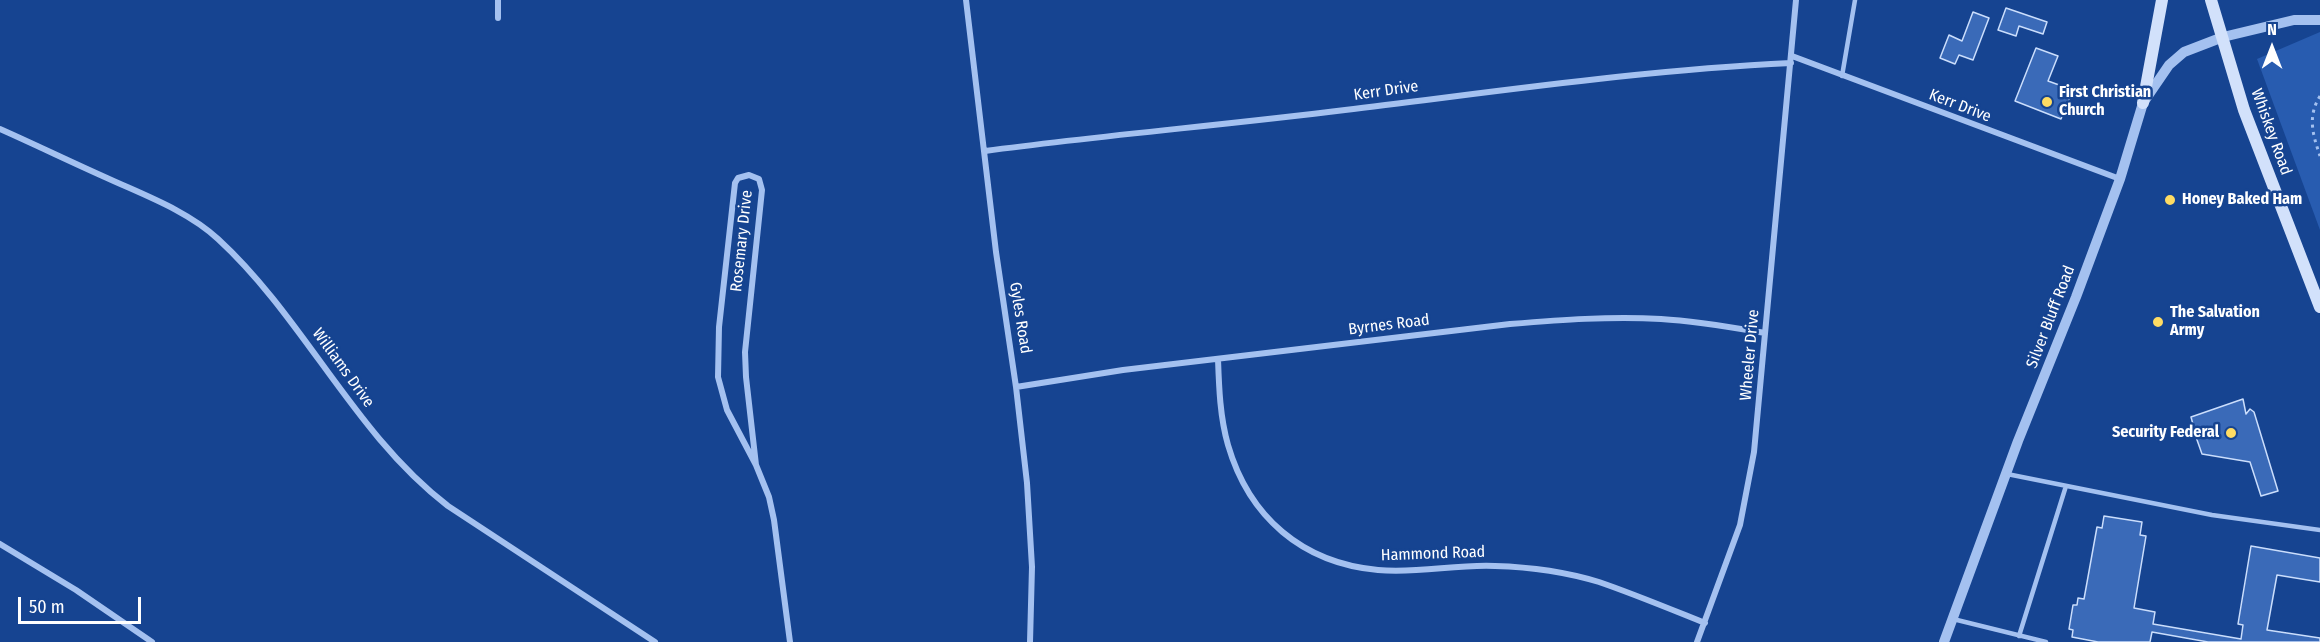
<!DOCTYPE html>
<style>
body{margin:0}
#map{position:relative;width:2320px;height:642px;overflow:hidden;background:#164491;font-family:"Fira Sans Condensed",sans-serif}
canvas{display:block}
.north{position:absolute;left:2242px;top:18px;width:60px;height:60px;-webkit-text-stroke:4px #164491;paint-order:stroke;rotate:0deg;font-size:16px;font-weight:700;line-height:24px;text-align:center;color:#fff}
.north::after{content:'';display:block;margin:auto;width:21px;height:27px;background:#fff;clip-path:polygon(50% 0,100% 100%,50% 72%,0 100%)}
.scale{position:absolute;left:18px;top:597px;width:123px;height:27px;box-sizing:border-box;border:3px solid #fff;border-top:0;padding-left:8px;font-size:18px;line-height:21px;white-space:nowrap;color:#fff;-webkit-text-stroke:4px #164491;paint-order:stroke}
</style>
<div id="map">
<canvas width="2320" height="642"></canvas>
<div class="north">N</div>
<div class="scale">50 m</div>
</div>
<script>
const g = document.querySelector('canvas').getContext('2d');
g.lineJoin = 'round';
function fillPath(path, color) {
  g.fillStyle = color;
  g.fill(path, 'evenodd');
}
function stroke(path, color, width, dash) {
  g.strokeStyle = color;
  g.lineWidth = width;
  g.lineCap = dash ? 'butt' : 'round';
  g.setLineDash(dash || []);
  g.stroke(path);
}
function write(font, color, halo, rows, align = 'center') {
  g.font = font + ' "Fira Sans Condensed",sans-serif';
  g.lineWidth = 5;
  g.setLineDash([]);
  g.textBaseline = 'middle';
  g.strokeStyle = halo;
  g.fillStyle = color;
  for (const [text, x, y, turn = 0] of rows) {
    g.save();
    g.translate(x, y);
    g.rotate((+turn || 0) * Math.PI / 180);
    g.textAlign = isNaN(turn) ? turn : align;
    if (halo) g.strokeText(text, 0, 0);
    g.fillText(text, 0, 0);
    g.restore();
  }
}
const green = new Path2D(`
 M2320 32V230L2257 59Z`);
const building = new Path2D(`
 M2006 8 2047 22 2043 34 2019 26 2016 36 1998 30Z
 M1973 12 1989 18 1973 60 1959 55 1955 64 1940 58 1949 35 1962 41Z
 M2036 48 2058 56 2048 81 2073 90 2061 119 2015 101Z
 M2243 399 2246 414 2250 409 2254 412 2278 491 2261 496 2250 462 2202 454 2196 437 2190 434 2194 428 2191 417Z
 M2104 516 2142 522 2140 535 2146 536 2134 608 2155 612 2153 624 2241 639 2243 625 2238 624 2251 546 2320 558V582L2277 575 2267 630 2320 638V642H2208L2152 632 2150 642H2098L2072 637 2073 630 2069 629 2073 605H2077L2078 598 2084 599 2097 527 2102 528Z`);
const path = new Path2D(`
 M2320 96C2307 117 2313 135 2320 156`);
const service = new Path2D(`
 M1842 76 1855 0
 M2007 474 2212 515 2320 530
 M1953 619 2046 642
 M2019 636 2066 486`);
const minor = new Path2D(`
 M498 0V18
 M966 0 996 252 1016 387 1027 483 1032 567 1030 642
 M1792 56 2120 179
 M0 129C36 145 71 162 107 178 144 195 188 211 218 239 305 319 354 434 448 506L655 642
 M985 151C1105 135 1225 125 1345 110 1494 92 1641 70 1791 63
 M749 175 759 179 762 190 745 352 746 377 756 465 727 410 718 377 719 327 735 183 738 178Z
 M1218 359C1219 388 1220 417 1228 445 1249 517 1302 563 1378 570 1417 574 1456 564 1495 566 1529 567 1566 572 1599 582 1634 594 1670 609 1705 623
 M1016 387 1123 370 1510 324C1560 320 1610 316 1661 319 1696 321 1730 327 1765 333
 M756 465 769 497 774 520 790 642
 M0 544 76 590 152 642
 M1697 642 1740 525 1754 452 1796 0`);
const tertiary = new Path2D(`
 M1944 642 2018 441 2076 297 2120 179 2143 103 2169 65 2184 52 2223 37 2294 20H2320`);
const secondary = new Path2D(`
 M2211 0 2244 110 2320 307
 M2143 103 2162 0`);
const markers = [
 [2047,102,6,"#ffdc63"],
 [2170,200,6,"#ffdc63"],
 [2158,322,6,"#ffdc63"],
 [2231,433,6,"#ffdc63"]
];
const streetNames = [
 ["Kerr Drive",1386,91,-8],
 ["Kerr Drive",1960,106,21],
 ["Whiskey Road",2271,132,70],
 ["Rosemary Drive",742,241,-84],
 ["Silver Bluff Road",2051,317,-69],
 ["Gyles Road",1020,318,81],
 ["Byrnes Road",1389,325,-7],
 ["Wheeler Drive",1750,355,-85],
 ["Williams Drive",343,368,54],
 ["Hammond Road",1433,554,-2]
];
const poiNames = [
 ["First Christian",2059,93],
 ["Church",2059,111],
 ["Honey Baked Ham",2182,200],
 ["The Salvation",2170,313],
 ["Army",2170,331],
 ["Security Federal",2219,433,"right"]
];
fillPath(green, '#285cb0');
fillPath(building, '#3a6ab8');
stroke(building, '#cbdefc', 1.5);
stroke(path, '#a4c1f0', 3, [3, 4.5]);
stroke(service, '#a4c1f0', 4.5);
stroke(minor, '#a4c1f0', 6);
stroke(tertiary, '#a4c1f0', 10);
stroke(secondary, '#d2e1fb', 12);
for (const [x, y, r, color] of markers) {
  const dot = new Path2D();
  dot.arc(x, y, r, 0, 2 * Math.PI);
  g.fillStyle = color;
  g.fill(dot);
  stroke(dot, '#164491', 2);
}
write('16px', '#fff', '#164491', streetNames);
write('bold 16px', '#fff', '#164491', poiNames, 'left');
</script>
